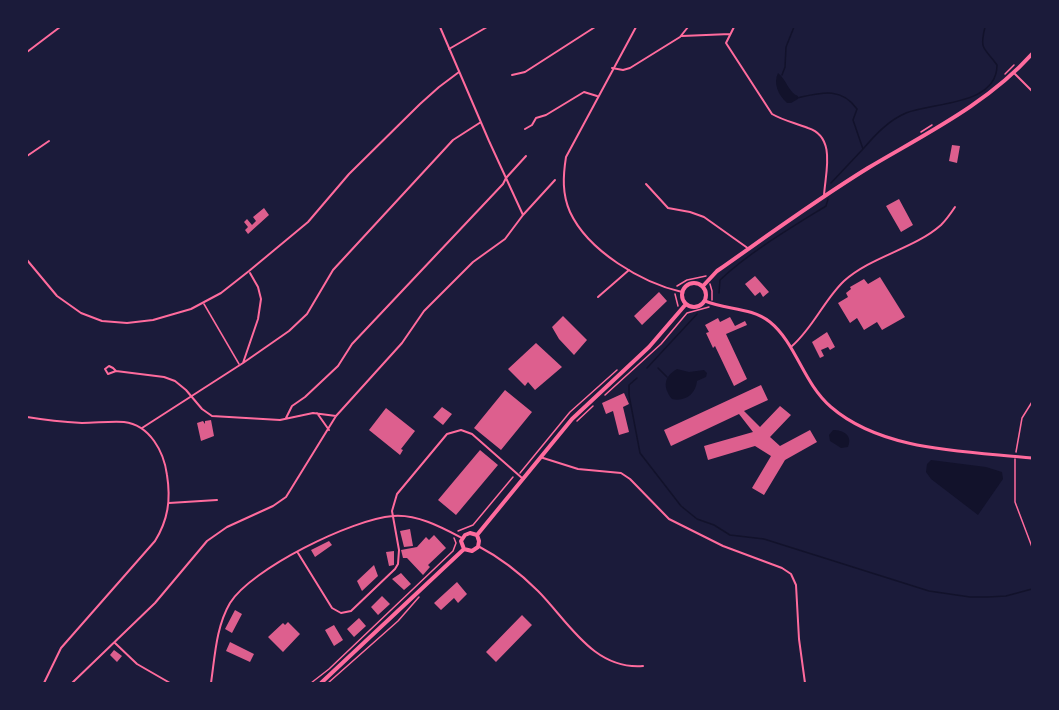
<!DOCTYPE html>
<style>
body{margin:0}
#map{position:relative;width:1059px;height:710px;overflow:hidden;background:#1b1b3a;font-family:Cabin,sans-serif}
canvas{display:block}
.frame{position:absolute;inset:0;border:28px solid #1b1b3a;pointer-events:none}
</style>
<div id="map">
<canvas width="1059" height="710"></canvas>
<div class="frame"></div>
</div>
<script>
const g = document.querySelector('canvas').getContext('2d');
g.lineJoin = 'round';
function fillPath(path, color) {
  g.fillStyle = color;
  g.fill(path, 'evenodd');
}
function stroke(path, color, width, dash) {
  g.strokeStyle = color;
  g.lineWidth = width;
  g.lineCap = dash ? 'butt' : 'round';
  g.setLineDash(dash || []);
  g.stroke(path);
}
const water = new Path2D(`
 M778 73C786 79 789 93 798 96V99L791 103H787C778 95 773 83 778 73Z
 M677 369 689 372 704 370 707 373 706 377 697 381C696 394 685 402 672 399 663 388 663 377 677 369Z
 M833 430C843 430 853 435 848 447L841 448 830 441 829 435Z
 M931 460 986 467 1002 472 1003 479 978 515 931 479 926 472 927 464Z`);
const stream = new Path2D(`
 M782 75 785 67 786 47 794 27
 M797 98C820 93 841 86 857 109L853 120 863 149 831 183
 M863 149C875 135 889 120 906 113 933 102 997 106 997 65 985 47 979 52 985 27
 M719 293 720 280C748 253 792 227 826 206L828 199
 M647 368 697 314
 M658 368 667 377
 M637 378 629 385V395L640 453 681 506 697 519 714 525 730 535 764 539 929 591 970 597H988L1006 596 1032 589`);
const building = new Path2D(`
 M952 145 960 146 957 163 949 161Z
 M899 199 913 225 901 232 886 206Z
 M264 208 269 215 248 234 245 230 248 227 244 222 247 219 252 225 256 221 253 217Z
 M755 276 769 292 763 297 760 292 755 296 745 284Z
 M880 277 905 317 882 330 877 322 864 330 857 318 850 323 838 303 848 297 846 293 851 289 850 287 864 279 868 284Z
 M659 292 667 301 642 325 634 316Z
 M563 316 587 340 574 355 559 339 552 327Z
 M730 317 735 326 745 321 747 325 726 334 747 379 734 386 715 346 713 348 706 333 709 332 705 325 718 318 720 322Z
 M827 332 835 347 830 350 828 347 821 350 824 356 820 358 812 342Z
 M536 343 562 367 535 390 528 382 525 386 508 369Z
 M761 385 768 400 744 411 760 427 780 406 791 415 770 437 780 446 810 430 817 442 785 460 764 495 752 488 771 456 755 446 708 460 704 446 753 432 739 414 671 446 664 430Z
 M505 390 532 412 501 450 474 428Z
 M624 393 629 404 623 407 629 432 619 435 613 411 606 414 602 403Z
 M442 407 452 414 443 425 433 417Z
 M386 408 415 431 401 449 403 450 400 455 369 430Z
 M211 420 214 436 201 441 197 423 203 421 205 424V421Z
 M480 450 498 465 456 515 438 500Z
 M410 529 413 546 404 547 400 531Z
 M434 535 446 548 428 565 430 567 423 575 407 558H403L401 550 417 547 426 537 429 540Z
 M329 541 332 545 315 557 311 550Z
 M394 551V565L389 566 386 552Z
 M374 565 378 576 362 591 357 581Z
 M401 573 411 584 404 590 392 579Z
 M457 582 467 594 458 603 454 598 441 610 434 603Z
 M382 596 390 604 378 615 371 607Z
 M235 610 242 614 232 633 225 629Z
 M522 615 532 625 496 662 486 652Z
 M359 618 366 626 354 637 347 629Z
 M288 622 300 634 283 652 268 637 283 623 285 625Z
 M334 625 343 640 334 646 325 630Z
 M230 642 254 654 250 662 226 651Z
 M114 650 122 656 117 662 110 655Z`);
const path = new Path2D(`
 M1005 74 1014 65
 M921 132 932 125
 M710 284 712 291V300
 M677 286 687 280 706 276
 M675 294 678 306
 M605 395 661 344 687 313 709 307
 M577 421 593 406
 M1016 452 1022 418 1032 402
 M1015 459V502L1032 547
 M520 473 570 412 617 370
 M458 531 473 525 513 477
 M311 683 329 669 453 551 456 543 454 538
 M328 683 398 621 419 597`);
const service = new Path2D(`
 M204 304 239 364`);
const minor = new Path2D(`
 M440 27 489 141 523 215
 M636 27 566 157C563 176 562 194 570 212 588 251 642 283 682 292
 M734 27 726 43 772 114C784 121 796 123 808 128 837 137 825 174 824 196
 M682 36 730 34
 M449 49 487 27
 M27 52 60 27
 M612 68 623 70 630 68 680 37 688 27
 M1014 73 1032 91
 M512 75 525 72 595 27
 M525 129 532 125 536 118 546 115 584 92 597 96
 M27 156 49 141
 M646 184 668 208 690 212 704 217 749 249
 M27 260 57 296 81 313 102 321 127 323 153 320 191 309 221 293 249 271 308 222 349 174 420 104 439 87 459 72
 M598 297 629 270
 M792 346C813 328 824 300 844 281 872 256 914 249 941 225 946 220 951 213 955 207
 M27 348V353
 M243 363 289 331 307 314 333 270 453 140 481 122
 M116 371 108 374 105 369 109 366 113 368 116 371 164 377 175 381 186 390 202 409 212 416 280 420 313 413 336 416
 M317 413 329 430
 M27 417C45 420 64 422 82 423 96 423 110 421 124 422 150 425 164 452 167 475 171 500 168 520 155 541L61 648 44 683
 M286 418 292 406 305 397 338 366 352 344 503 184 506 178 526 156
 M142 428 243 363 258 319 261 299 258 287 250 273
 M540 457 578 469 621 473 630 479 669 519 723 546 782 568 791 574 796 585 799 639 805 683
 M169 503 217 500
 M478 546C499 557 521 574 538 591 568 621 593 670 643 666
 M298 553 332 608 341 613 351 611 395 569 398 564 399 550 392 511 397 494 447 434 461 430 472 434 522 478
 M115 643 137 664 170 683
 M72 683 155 603 207 541 227 527 273 506 286 497 336 416 402 343 424 311 473 262 505 239 523 215 555 180
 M211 683C215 656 216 627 230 603 251 569 352 519 393 516 417 514 441 527 462 538`);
const tertiary = new Path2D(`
 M705 301C726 310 751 307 770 322 796 343 803 383 831 407 883 452 967 451 1032 458`);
const secondary = new Path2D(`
 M682 295a12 12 0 1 1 24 0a12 12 0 1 1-24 0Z
 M703 286 717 271C767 236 816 200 868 168 925 134 987 104 1032 54
 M477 535 572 419 649 347 686 304
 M464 549 472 551 478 547 479 541 477 535
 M464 549 461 541 465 535 470 533 477 535
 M321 683 464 549`);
fillPath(water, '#12122b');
stroke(stream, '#12122b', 1.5);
fillPath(building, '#dd5f8e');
stroke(path, '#ff6b9d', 1.5);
stroke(service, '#ff6b9d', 1.5);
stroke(minor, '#ff6b9d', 2);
stroke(tertiary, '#ff6b9d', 3);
stroke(secondary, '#ff6b9d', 4);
</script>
